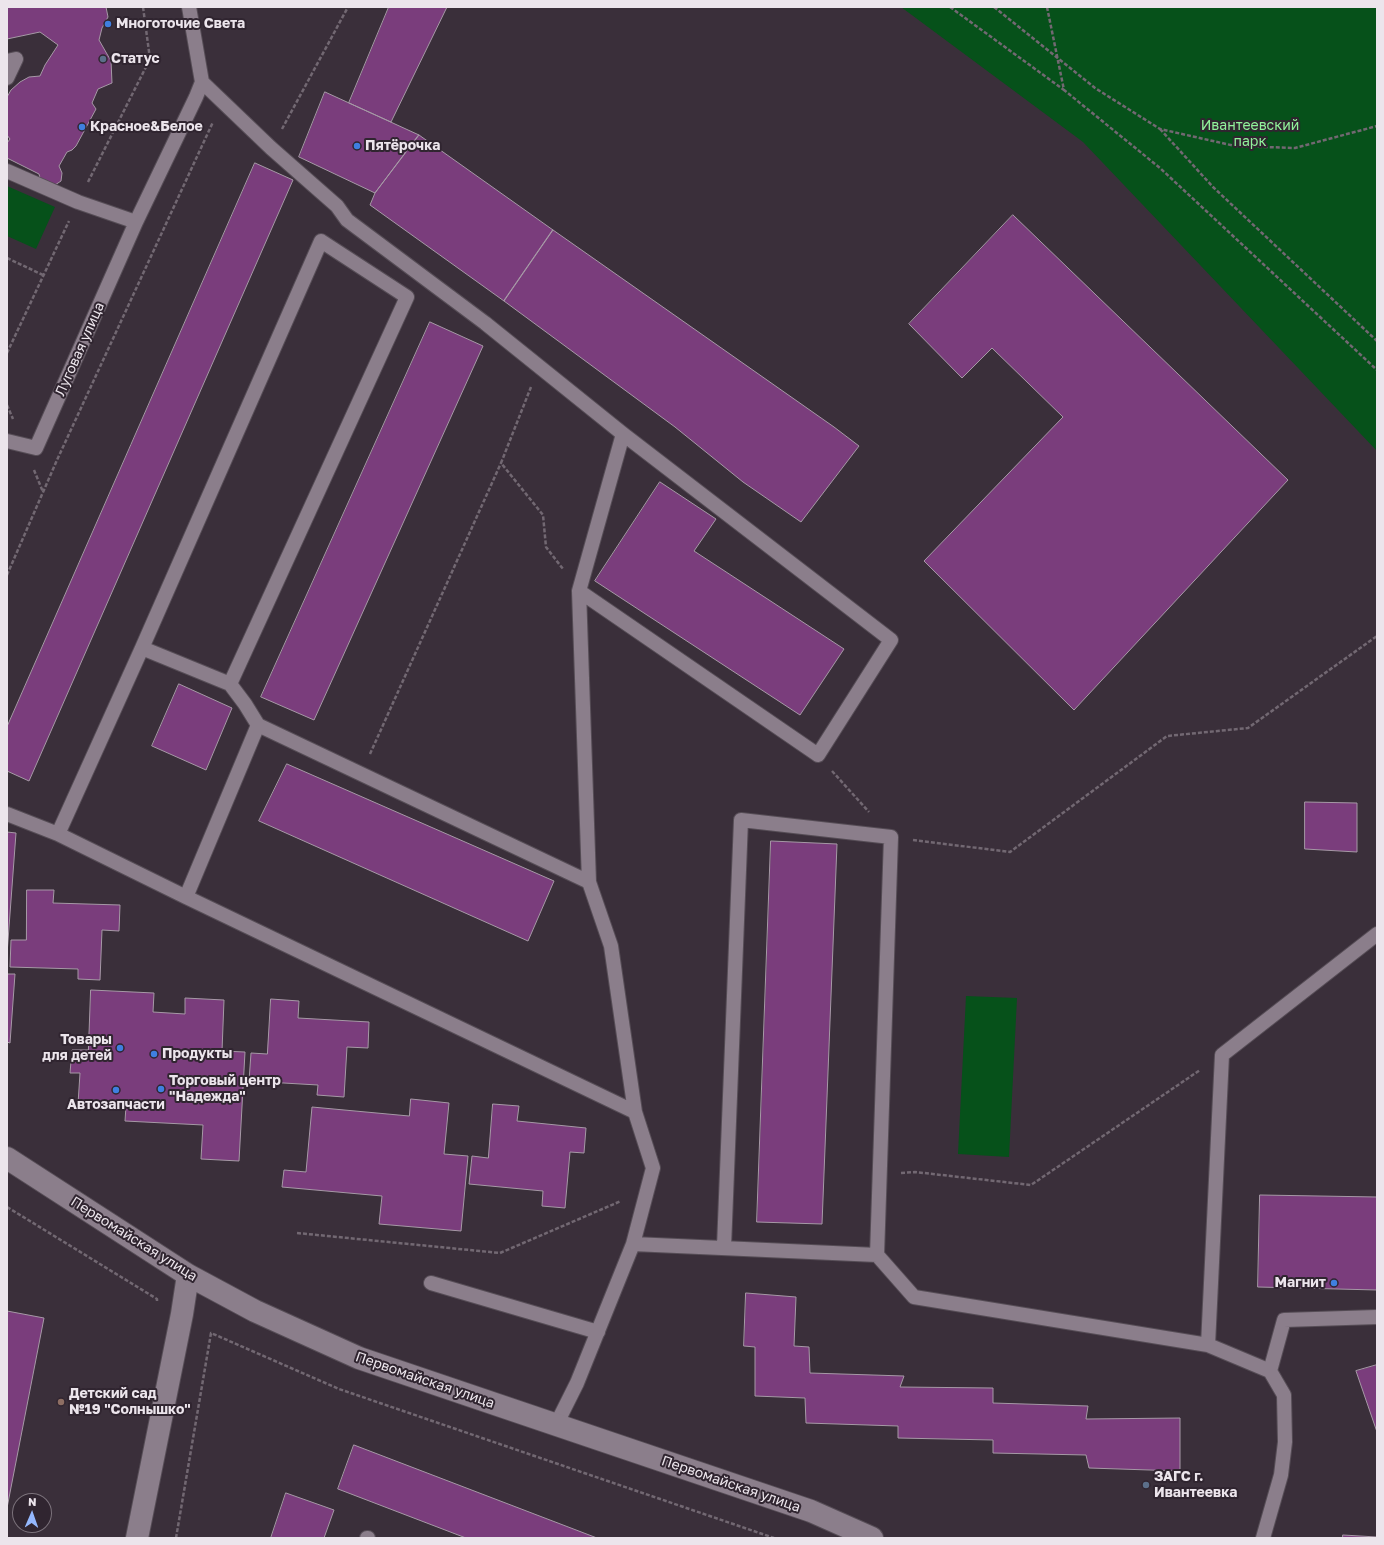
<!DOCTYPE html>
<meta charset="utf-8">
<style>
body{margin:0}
#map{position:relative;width:1384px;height:1545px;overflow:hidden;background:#3a2f3a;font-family:"Golos Text",sans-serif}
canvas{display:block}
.frame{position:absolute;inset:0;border:8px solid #ece5ec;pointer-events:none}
.north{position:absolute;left:12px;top:1493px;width:40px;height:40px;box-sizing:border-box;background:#302530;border:1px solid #7b727b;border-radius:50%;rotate:2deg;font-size:11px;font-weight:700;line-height:16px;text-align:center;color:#ece5ec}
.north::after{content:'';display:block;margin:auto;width:14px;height:18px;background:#94b7fd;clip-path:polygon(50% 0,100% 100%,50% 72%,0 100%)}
</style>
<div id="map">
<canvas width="1384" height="1545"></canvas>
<div class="frame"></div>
<div class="north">N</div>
</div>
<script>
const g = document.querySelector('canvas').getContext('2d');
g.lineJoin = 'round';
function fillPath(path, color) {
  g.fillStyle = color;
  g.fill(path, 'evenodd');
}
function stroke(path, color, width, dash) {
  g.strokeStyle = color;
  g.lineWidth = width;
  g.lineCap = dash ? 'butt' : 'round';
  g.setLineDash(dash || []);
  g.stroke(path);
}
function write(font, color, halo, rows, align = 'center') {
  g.font = font + ' "Golos Text",sans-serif';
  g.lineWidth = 4;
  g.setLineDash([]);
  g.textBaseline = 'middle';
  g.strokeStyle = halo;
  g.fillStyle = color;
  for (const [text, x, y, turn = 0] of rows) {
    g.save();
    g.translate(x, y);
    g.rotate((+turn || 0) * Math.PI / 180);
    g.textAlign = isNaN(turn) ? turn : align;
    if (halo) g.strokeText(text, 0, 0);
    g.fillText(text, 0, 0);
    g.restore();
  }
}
const green = new Path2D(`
 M901 7H1377V451L1083 142Z
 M7 186 55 207 36 249 7 236Z
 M966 996 1017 998 1009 1157 958 1154Z`);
const building = new Path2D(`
 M7 7H106L108 17 102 28 99 40 111 61 112 83 98 89 92 103 96 109 76 146 72 150 67 152 59 166 62 173 61 181 55 185 40 178 39 174 7 158V143L10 139 7 135V97L11 90 20 82 29 77 40 76 45 65 58 45 40 32 7 39Z
 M389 7H447L391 122 349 103Z
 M325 92 419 135 375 193 299 157Z
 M419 135 553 230 504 301 370 205 375 193Z
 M255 163 293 180 29 781 7 771V727Z
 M1013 215 1288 480 1074 710 924 561 1063 417 992 348 962 378 909 324Z
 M553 230 834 427 859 446 801 522 743 482 675 427 504 301Z
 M430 322 483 346 314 720 261 697Z
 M660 482 716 519 694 551 844 649 800 715 595 581Z
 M179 684 232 708 206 770 152 746Z
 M287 764 554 881 528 941 259 821Z
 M1305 802 1357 803V852L1305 849Z
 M7 832 16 833 7 954Z
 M771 841 837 844 822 1224 757 1222Z
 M27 890H54L53 903 120 905 119 931 102 930 100 980 78 979V969L10 967 11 940H26Z
 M7 974H15L10 1043 7 1042Z
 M91 990 154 993 153 1012 185 1014V998L224 1000 222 1051 245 1052 239 1161 201 1159 203 1125 125 1121 126 1106 78 1104 80 1073H70L72 1050H88Z
 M271 999 299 1001 298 1018 369 1022 368 1048 347 1047 344 1097 317 1095 318 1085 249 1081 251 1053 267 1054Z
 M411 1099 449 1103 444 1154 468 1156 461 1231 379 1224 382 1196 282 1187 284 1170 306 1172 312 1107 409 1116Z
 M493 1104 519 1106 517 1121 586 1128 584 1153 570 1152 565 1208 542 1206 543 1191 469 1184 472 1156 488 1158Z
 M1260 1195 1377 1197V1290L1258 1287Z
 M746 1293 796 1297 794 1346 809 1347 810 1373 904 1376 900 1387 993 1388V1403L1088 1406 1086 1419 1180 1418V1471L1089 1468 1086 1455 993 1453V1440L898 1438V1426L806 1423 805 1398 755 1396V1347L744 1346Z
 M7 1311 44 1318 7 1508Z
 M1377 1365V1432L1356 1371Z
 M354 1445 597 1538H466L338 1489Z
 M286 1493 334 1510 324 1538H271Z
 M1343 1535 1377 1537V1538H1343Z`);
const path = new Path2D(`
 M950 7 1064 90
 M994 7 1095 88 1160 129 1235 146 1295 148 1377 126
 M1047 7 1064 90 1160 168 1377 370
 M282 129 348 7
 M1160 129 1213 187 1377 341
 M88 182 150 59 143 7
 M7 258 43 275
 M7 353 69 221
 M531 387 501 463 543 515 546 547 563 569
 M7 405 13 419
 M34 470 43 492
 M7 575 57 460 213 122
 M370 754 501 463
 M832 771 869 812
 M913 840 1010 852 1167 736 1248 728 1377 636
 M901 1173 915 1172 1031 1185 1200 1070
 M7 1207 157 1299V1301
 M297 1233 500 1253 621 1201
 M176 1538 211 1333 339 1389 774 1538`);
const lane = new Path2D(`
 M189 7 202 82 271 148 337 206 347 220 485 323 623 434 891 640 818 755 579 591
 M7 61 16 59 7 78
 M7 171 78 202 136 222 196 97 202 82
 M7 441 36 448 136 222
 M142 648 230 684 245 704 258 725 589 882 611 946 635 1112 653 1168 633 1244
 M7 814 58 834 142 648 321 241 407 297 230 684
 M58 834 186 897 635 1112
 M589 882 579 591 623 434
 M186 897 258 725
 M724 1247 741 820 891 837 877 1255
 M431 1283 598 1332
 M1208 1345 1222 1055 1377 934
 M1270 1371 1284 1320 1377 1317
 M556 1425 577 1383 633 1244 877 1255 914 1297 1208 1345 1270 1371 1284 1395 1285 1442 1281 1475 1263 1538
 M367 1538H368`);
const secondary = new Path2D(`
 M7 1158 188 1275 255 1311 359 1358 811 1511 872 1538
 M137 1538 182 1314 188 1275`);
const markers = [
 [108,24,4,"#3f7fe0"],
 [103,59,4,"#5c6f8a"],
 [82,127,4,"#3f7fe0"],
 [357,146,4,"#3f7fe0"],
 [120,1048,4,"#3f7fe0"],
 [154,1054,4,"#3f7fe0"],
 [161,1089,4,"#3f7fe0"],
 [116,1090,4,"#3f7fe0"],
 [1334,1283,4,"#3f7fe0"],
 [61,1402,4,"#8d6e63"],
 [1146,1485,4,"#5c6f8a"]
];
const poiNames = [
 ["Многоточие Света",116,24],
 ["Статус",111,59],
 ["Красное&Белое",90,127],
 ["Пятёрочка",365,146],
 ["Товары",112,1040,"right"],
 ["для детей",112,1056,"right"],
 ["Продукты",162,1054],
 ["Торговый центр",169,1081],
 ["\"Надежда\"",169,1097],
 ["Автозапчасти",116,1105,"center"],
 ["Магнит",1326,1283,"right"],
 ["Детский сад",69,1394],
 ["№19 \"Солнышко\"",69,1410],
 ["ЗАГС г.",1154,1477],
 ["Ивантеевка",1154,1493]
];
const parkNames = [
 ["Ивантеевский",1250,126],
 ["парк",1250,142]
];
const streetNames = [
 ["Луговая улица",80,349,-66],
 ["Первомайская улица",134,1239,32],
 ["Первомайская улица",425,1380,19],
 ["Первомайская улица",731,1484,19]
];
fillPath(green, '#06511a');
fillPath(building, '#7a3d7c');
stroke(building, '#a699a6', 1);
stroke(lane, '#564d56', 16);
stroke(secondary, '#564d56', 24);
stroke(path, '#726872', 2.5, [4, 2]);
stroke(lane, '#8b7e8b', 14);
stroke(secondary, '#8b7e8b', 22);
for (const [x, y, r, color] of markers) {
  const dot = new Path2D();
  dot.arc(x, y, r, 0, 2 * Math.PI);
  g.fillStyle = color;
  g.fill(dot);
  stroke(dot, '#302530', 1.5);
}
write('bold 14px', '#ece5ec', '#302530', poiNames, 'left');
write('14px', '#91f29b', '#302530', parkNames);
write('14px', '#ece5ec', '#302530', streetNames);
</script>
